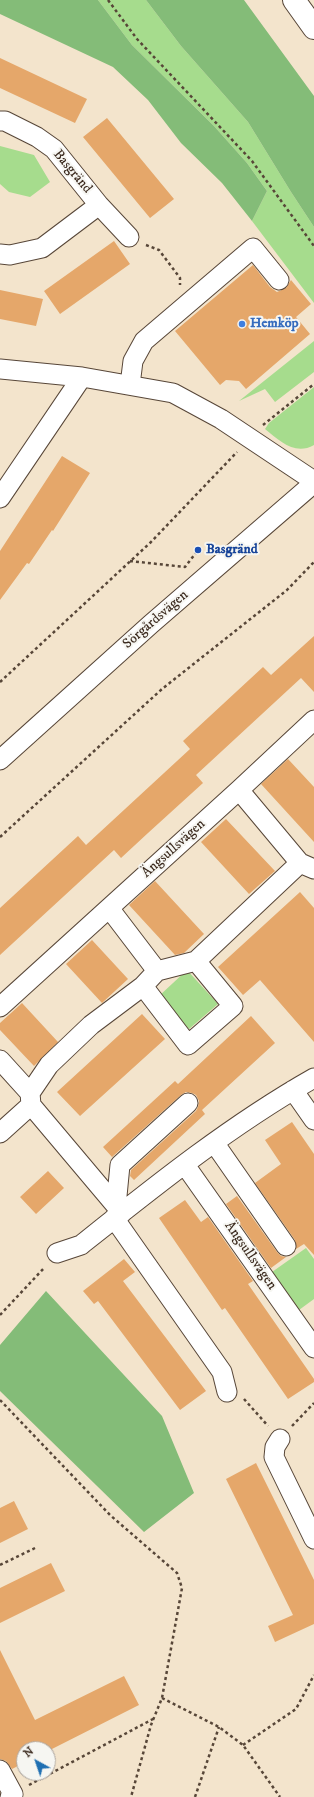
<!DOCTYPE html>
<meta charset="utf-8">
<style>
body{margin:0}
#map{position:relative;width:314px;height:1797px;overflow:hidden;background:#f3e4cc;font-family:"IM FELL DW Pica",serif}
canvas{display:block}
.north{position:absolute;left:16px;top:1741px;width:40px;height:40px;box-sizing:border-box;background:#f6f6f2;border:1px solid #aba49d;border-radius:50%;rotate:320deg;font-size:11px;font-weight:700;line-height:16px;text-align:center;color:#3b2a1e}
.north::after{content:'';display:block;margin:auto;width:14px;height:18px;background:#1f6fb2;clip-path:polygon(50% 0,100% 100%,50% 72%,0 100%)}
</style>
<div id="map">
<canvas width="314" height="1797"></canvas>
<div class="north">N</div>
</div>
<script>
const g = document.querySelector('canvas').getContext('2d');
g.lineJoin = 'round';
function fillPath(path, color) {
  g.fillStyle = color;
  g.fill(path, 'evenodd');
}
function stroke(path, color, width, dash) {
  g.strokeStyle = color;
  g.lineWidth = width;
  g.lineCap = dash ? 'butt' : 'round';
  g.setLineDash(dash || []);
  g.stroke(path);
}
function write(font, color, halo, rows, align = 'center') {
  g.font = font + ' "IM FELL DW Pica",serif';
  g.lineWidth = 4;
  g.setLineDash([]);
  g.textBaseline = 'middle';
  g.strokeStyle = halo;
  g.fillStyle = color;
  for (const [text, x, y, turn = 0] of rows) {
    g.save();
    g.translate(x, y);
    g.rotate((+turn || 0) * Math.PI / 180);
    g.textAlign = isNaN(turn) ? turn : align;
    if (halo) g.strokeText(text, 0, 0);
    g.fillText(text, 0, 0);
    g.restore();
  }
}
const green = new Path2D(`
 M98 0H146L181 46 248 122 291 192 314 227V303L252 221 267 191 247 163 214 126 132 45Z
 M0 146 34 155 50 182 30 197 9 192 0 184Z
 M314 341V372L275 402 265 389 239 401Z
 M314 387V445C295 456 280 441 265 429L269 423Z
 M187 970 218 1004 189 1029 159 996Z
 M306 1248 314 1259V1299L299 1310 272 1272Z`);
const forest = new Path2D(`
 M0 0H98L132 45 214 126 247 163 267 191 252 221 222 183 181 143 148 100 113 67 0 14Z
 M146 0H244L314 96V227L291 192 248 122 181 46Z
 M46 1291 162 1416 194 1493 144 1532 0 1391V1345Z`);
const building = new Path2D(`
 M0 58 87 99 75 123 0 88Z
 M107 118 174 199 150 218 83 137Z
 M114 241 130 264 60 314 44 291Z
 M253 265 270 287 277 292 286 288 291 280 311 304 296 317 310 334 246 389 239 381 226 380 220 385 175 331Z
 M0 290 43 299 36 326 0 319Z
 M62 456 90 473 53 531 52 530 29 564 27 563 0 600V551Z
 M314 636V692L301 678 196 775 203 783 148 833 121 858 114 850 0 955V908L78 836 86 845 190 749 183 741 263 667 271 675Z
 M288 759 314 787V842L261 784Z
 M226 819 275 871 249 894 201 842Z
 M155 881 204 934 184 953 175 955 129 905Z
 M300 892 314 908V1042L260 980 243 995 218 967Z
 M92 940 128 979 102 1003 66 964Z
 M22 1003 58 1042 34 1066 0 1030V1023Z
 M142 1014 165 1039 80 1116 57 1092Z
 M251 1016 275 1043 202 1110 205 1114 134 1180 130 1176 131 1170 196 1111 198 1107 199 1101 196 1095 192 1093 186 1092 181 1095 112 1157 103 1147 175 1081 178 1084Z
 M292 1122 314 1154V1255L304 1244 296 1249 295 1240 255 1183 281 1164 265 1140Z
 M48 1171 64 1188 36 1214 20 1197Z
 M237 1196 277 1252 281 1256 286 1257 271 1268 226 1204Z
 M185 1200 201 1222 208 1217 253 1281 248 1284 314 1379V1382L288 1399 225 1308 222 1310 159 1218Z
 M124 1259 135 1272 123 1281 206 1391 180 1410 98 1301 94 1304 83 1291Z
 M256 1463 314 1580V1624L275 1642 268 1626 293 1615 226 1479Z
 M14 1501 28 1529 0 1543V1508Z
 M51 1563 65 1591 0 1623V1588Z
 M0 1650 35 1720 124 1676 139 1705 48 1751V1749H24V1763L12 1769 6 1761 0 1759Z`);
const path = new Path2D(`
 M108 0 137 39 252 161 314 246
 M146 245 159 250 180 278V285
 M263 425 314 384
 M130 561 185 567 198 550
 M0 682 151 542 237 452
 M0 837 162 689 287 590 314 562
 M0 1315 45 1267
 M244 1399 268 1426
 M0 1400 110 1515 177 1573 182 1588 162 1698 151 1725 131 1797
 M292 1426 314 1403
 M0 1565 35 1548
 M162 1698 219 1727 243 1745 280 1797
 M243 1745 296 1709 314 1675
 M29 1785 153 1719
 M195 1797 219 1727`);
const minor = new Path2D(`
 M0 121H5L37 137 54 149 99 205 42 248 10 255 0 254
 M99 205 129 237
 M0 369 82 377 173 393 221 419 314 481
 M130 385 133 361 144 341 253 248 279 280
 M0 498 82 377
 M0 760 151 624 314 483
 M239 790 300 863
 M109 908 157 971
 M143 986 188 1045 233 1006 196 961
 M0 1007 239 790 314 720
 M0 1060 30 1093
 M293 1090 314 1120
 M31 1105 122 1213
 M0 1133 31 1105 30 1093 49 1065 91 1025 143 986 157 971 196 961 300 863 314 869
 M215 1144 286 1246
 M185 1165 314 1348
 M116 1206 120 1165 188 1103
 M114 1218 222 1372 227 1392
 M57 1253 81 1245C155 1186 231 1125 314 1078
 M280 1439 275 1447 274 1457 314 1539
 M0 1770 13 1794 10 1797`);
const major = new Path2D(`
 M294 0 314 28`);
const markers = [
 [242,324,4,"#3f7fe0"],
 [198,550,4,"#1a4fb4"]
];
const streetNames = [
 ["Basgränd",72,172,50],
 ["Sörgårdsvägen",156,620,-41],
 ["Ängsullsvägen",174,849,-42],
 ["Ängsullsvägen",250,1256,55]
];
const shopNames = [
 ["Hemköp",250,324]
];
const transitNames = [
 ["Basgränd",206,550]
];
fillPath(green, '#a6dc8d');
fillPath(forest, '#84bc78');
fillPath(building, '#e5a76a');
stroke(minor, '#574638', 21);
stroke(major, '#574638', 24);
stroke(path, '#574638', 2.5, [3, 3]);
stroke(minor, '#fff', 19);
stroke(major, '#fff', 22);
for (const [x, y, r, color] of markers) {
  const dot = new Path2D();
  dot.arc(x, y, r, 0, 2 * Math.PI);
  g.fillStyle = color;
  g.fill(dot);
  stroke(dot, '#f6f6f2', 1.5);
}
write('14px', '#3b2a1e', '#f6f6f2', streetNames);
write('bold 14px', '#366cbe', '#f6f6f2', shopNames, 'left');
write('bold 14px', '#164399', '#f6f6f2', transitNames, 'left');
</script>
